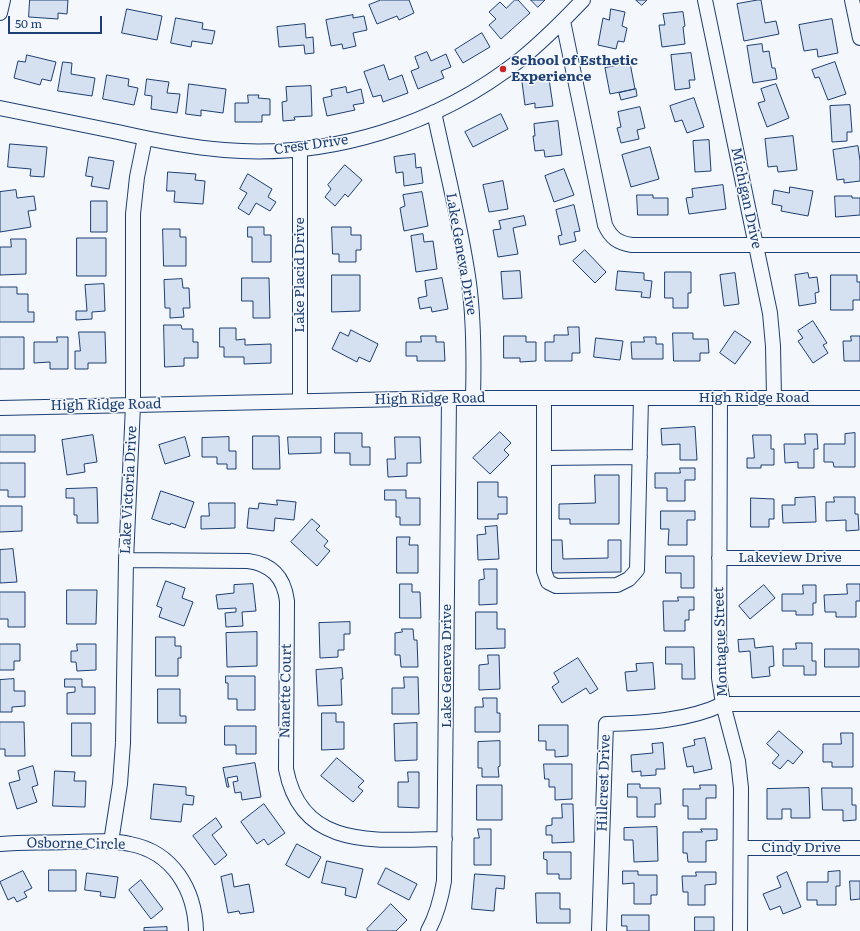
<!DOCTYPE html>
<style>
body{margin:0}
#map{position:relative;width:860px;height:931px;overflow:hidden;background:#f4f7fb;font-family:Literata,serif}
canvas{display:block}
.scale{position:absolute;left:8px;top:16px;width:94px;height:18px;box-sizing:border-box;border:2px solid #1d3f73;border-top:0;padding-left:5px;font-size:12px;line-height:14px;white-space:nowrap;color:#1d3f73;-webkit-text-stroke:3px #f4f7fb;paint-order:stroke}
</style>
<div id="map">
<canvas width="860" height="931"></canvas>
<div class="scale">50 m</div>
</div>
<script>
const g = document.querySelector('canvas').getContext('2d');
g.lineJoin = 'round';
function fillPath(path, color) {
  g.fillStyle = color;
  g.fill(path, 'evenodd');
}
function stroke(path, color, width, dash) {
  g.strokeStyle = color;
  g.lineWidth = width;
  g.lineCap = dash ? 'butt' : 'round';
  g.setLineDash(dash || []);
  g.stroke(path);
}
function write(font, color, halo, rows, align = 'center') {
  g.font = font + ' Literata,serif';
  g.lineWidth = 3;
  g.setLineDash([]);
  g.textBaseline = 'middle';
  g.strokeStyle = halo;
  g.fillStyle = color;
  for (const [text, x, y, turn = 0] of rows) {
    g.save();
    g.translate(x, y);
    g.rotate((+turn || 0) * Math.PI / 180);
    g.textAlign = isNaN(turn) ? turn : align;
    if (halo) g.strokeText(text, 0, 0);
    g.fillText(text, 0, 0);
    g.restore();
  }
}
const building = new Path2D(`
 M30 0H68L67 14 58 13V19L29 17Z
 M381 0H409L414 13 399 20 397 16 377 24 369 5Z
 M515 0H518L530 13 501 39 489 25 496 19 489 12 500 2 506 8Z
 M531 0H545L538 7Z
 M636 0H647L642 5Z
 M758 0H761L765 23 776 21 779 34 744 41 737 4Z
 M127 9 162 16 157 40 122 33Z
 M611 9 625 12 622 26 627 28 624 42 618 41 616 49 598 45 603 18 609 20Z
 M683 12 685 26 683 27 685 44 662 47 659 25H665L663 14Z
 M353 15V18L364 16 367 30 353 33 356 46 343 49 342 44 331 46 326 20Z
 M176 18 203 23 202 29 215 31 212 44 192 41 191 47 171 43Z
 M832 19 838 53 818 57 817 49 804 51 799 25Z
 M305 24 306 38 313 37 314 53 305 54 304 45 279 47 277 27Z
 M482 33 490 47 463 63 455 50Z
 M762 44 763 52 769 51 772 68H775L777 79 753 83 747 46Z
 M427 52 431 61 446 54 451 67 441 71 444 78 418 89 411 71 419 68 415 57Z
 M691 53 695 80H689L690 88 675 90 671 55Z
 M27 55 56 62 51 81 42 79 40 85 14 78 18 61 25 62Z
 M63 62 72 63 71 74 95 78 92 96 58 91Z
 M835 62 846 94 828 100 819 77 815 78 812 70Z
 M630 63 635 89 610 94 605 68Z
 M384 65 389 80 402 75 408 93 383 102 381 95 373 97 364 72Z
 M107 75 129 79 128 86 138 88 134 105 103 99Z
 M147 79 169 82 167 93 180 94 177 113 151 109 152 96 145 95Z
 M549 79 553 106 535 108V103L525 105 522 82Z
 M189 84 226 89 223 113 201 110V116L186 114Z
 M776 84 789 118 767 127 758 103 765 101 761 89Z
 M311 86 312 116 294 117 295 120 283 121 282 102 287 101 286 87Z
 M346 87 347 93 361 89 364 103 353 105 355 110 327 116 323 98 332 96 331 90Z
 M636 89 637 96 621 100 619 93Z
 M248 95H259L258 98 270 99V115H262V122H235V103H248Z
 M694 98 704 127 687 133 682 120 675 122 670 106Z
 M850 105 852 132H847V141L832 142 830 106Z
 M640 107 645 128 637 130 639 139 621 143 617 128 621 127 618 112Z
 M501 114 508 129 473 147 465 132Z
 M558 121 562 155 545 157 544 150 535 151 533 136H535L534 124Z
 M793 136 797 170 778 172 777 166 768 167 765 139Z
 M709 140 711 171 695 172 693 141Z
 M10 144 47 147 44 177 30 176 31 169 8 167Z
 M858 146 860 161V181L844 183V179L837 180 833 150Z
 M650 147 659 179 631 187 622 155Z
 M415 154 416 168 421 167 423 183 404 186 403 172 396 173 394 157Z
 M89 157 114 161 109 189 91 186 93 177 86 176Z
 M345 165 362 180 348 197 345 194 335 206 325 197 331 189 328 185Z
 M564 169 574 195 554 202 545 176Z
 M168 172 196 174 195 180 205 181 203 204 174 202 175 191H167Z
 M248 174 272 189 268 197 276 202 270 211 256 203 249 215 238 208 247 193 240 189Z
 M503 181 508 209 489 212 483 185Z
 M723 185 726 209 689 214 686 198 693 197 692 189Z
 M790 187 813 191 808 216 781 211 782 206 772 204 774 190 789 193Z
 M16 190 17 198 34 196 36 210 28 211 31 227 0 232V192Z
 M422 192 428 226 404 231 400 208 405 206 403 195Z
 M637 195H653V198H668V215H638Z
 M835 196H852V198H860V215L836 217Z
 M91 201H107V232H91Z
 M574 205 580 231 574 232 576 241 560 245 558 236 562 235 556 210Z
 M524 216 526 225 513 228 518 254 498 257 493 230 501 229 499 221Z
 M248 227H264V235H271V262H252V237H248Z
 M332 227H351V235H361V250H356V262H339V254H333Z
 M163 229H180V237H186V266H164Z
 M423 234 424 242 433 241 437 269 416 272 411 236Z
 M77 238H106V276H77Z
 M11 239H26V274L0 275V247H11Z
 M585 250 606 272 595 283 573 261Z
 M520 271 522 298 503 299 501 272Z
 M618 271 644 273V280L652 281 650 298 641 297 642 292 616 290Z
 M665 272H691V293H688V308H673V298H665Z
 M735 273 739 304 724 306 720 275Z
 M808 273 809 278 817 277 819 292 815 293 816 303 799 306 795 275Z
 M332 275H360V311L332 312Z
 M831 275H857V282H860V300H853V310H831Z
 M242 278H269L270 318H253V301H242Z
 M442 278 448 309 432 312 431 307 420 309 418 298 427 296 425 281Z
 M182 279 183 288H189L190 308H183L184 317 170 318V308H165L164 280Z
 M104 284 105 311 92 312V319L76 320V311H87L85 285Z
 M0 287H17V294H28V312H34V322H0Z
 M813 321 827 343 823 345 828 353 813 363 798 341 803 338 798 331Z
 M164 325H181L182 329H193V342H198V358H184V366L165 367Z
 M568 327H579L580 353H572V361H545V342H554V335H568Z
 M220 328H236V340L245 339V345L271 344V363L244 364V357H224V347H220Z
 M351 330 378 344 370 362 359 357 357 362 332 349 340 332 348 336Z
 M735 331 751 342 735 364 720 353Z
 M79 332H105L106 363H88V369H75V351H80Z
 M673 333H693V339H708L709 353H700V361H674Z
 M421 336H436V342H444L445 361H417V356H406V342H421Z
 M504 336H526V342H536V361L520 362V358H504Z
 M851 336H860V361H844L843 341H851Z
 M0 337H24V369H0Z
 M57 337H68V369H50V362L34 363V342H57Z
 M644 337H656V344H663V359H632L631 342H644Z
 M596 338 623 341 620 360 594 357Z
 M695 427 697 460H680V444L662 445 661 429Z
 M500 432 511 443 504 450 509 455 490 474 473 458Z
 M335 433H362V447H370V465H350V453H335Z
 M855 433V467H834L833 462H824V444H845V434Z
 M805 434H817L818 449H814V468H798V462L785 463 784 444H805Z
 M0 435H35V452H0Z
 M93 435 97 462 84 464 85 472 67 475 62 440Z
 M753 435H771V449H774V465H761V468H747V458H754Z
 M253 436H279L280 469H253Z
 M185 437 190 456 165 464 159 445Z
 M229 437V451H236V469H227V464H217V457H202V438Z
 M288 437H321V453L289 454Z
 M395 437H420L421 463H407V476L388 477 387 459H395Z
 M0 463H25V497H8V490H0Z
 M680 468H695V480H685V501H667V488H655V473H680Z
 M595 475H619V524H570V519H559V504L595 503Z
 M478 482H498V497H507V514H498V519H478Z
 M97 488 98 523H77V515H74V498H66V489Z
 M385 490H406V498H420V525H400V517H396V500H385Z
 M161 491 194 502 185 528 171 523 170 525 152 519Z
 M815 497 816 522 783 523 782 505H795V498Z
 M834 497H855V514H858L859 530 846 531V520L826 521V502H834Z
 M751 498 774 499V519H769V527H751Z
 M277 500 296 502 294 520 275 518 274 531 247 528 249 508 258 509 259 503 277 505Z
 M209 503H235V528L201 529V516H209Z
 M0 506H22V531L0 532Z
 M661 511H695V520H687V545H668L669 529H661Z
 M312 519 320 526 316 530 328 541 324 546 330 551 317 566 291 542Z
 M497 526 499 559 478 560 477 535 486 534 485 527Z
 M397 537H410L409 545H418V573H397Z
 M549 540H562L563 559 608 558V540H621V572L550 573Z
 M13 549 17 582 0 583V550Z
 M666 556H694V588H681V573H666Z
 M484 569H497V604L479 605V580L484 579Z
 M166 581 185 588 182 598 193 602 184 626 159 617 162 608 157 606Z
 M253 584 256 611 242 612 243 626 226 627 225 613 236 612V608L218 609 216 595 234 593V585Z
 M400 584H412V592H420L421 618H400Z
 M847 584H860V601H856V617H836V612H825L824 595 847 594Z
 M764 585 775 598 750 619 739 606Z
 M803 585H816V603H813V615H796V611H782V594H803Z
 M67 590H97L96 624H67Z
 M0 592H25V627H8V619H0Z
 M678 597H694V610H689V620H685V631H664L663 601H678Z
 M476 612H497V629H505V648L476 649Z
 M350 622V634H344V650H338V657L320 658 319 623Z
 M402 629H413L414 640H417L418 667H401L400 655H395V633L402 632Z
 M257 632V666L227 667 226 633Z
 M156 637H175V646H181V658H178V676H156Z
 M754 639 755 648 773 646 774 666 769 667 770 676 752 678 750 651 739 652 738 640Z
 M796 643H812V661H816V675H804V666H783V649H796Z
 M0 644H20V661H14V670H0Z
 M77 644H96V670L77 671 76 662H71V651H77Z
 M666 647H694L695 679H682V664H666Z
 M825 649H859V667H825Z
 M488 655H499L500 689 479 690V665L488 664Z
 M578 658 598 689 590 694 586 688 562 703 552 687 559 682 554 673Z
 M653 663 655 689 627 691 625 672 637 671 636 664Z
 M342 668 343 679H341L342 705 318 706 316 670Z
 M226 676H255V710H237V699H228V683H226Z
 M404 677H418L419 714H392V688H404Z
 M14 679V691H25V706L12 707V712H0V680Z
 M65 679H82V687H95V714H67V693L75 692V687H65Z
 M158 689H180V716H186V723H158Z
 M483 698H497V713H500V732H475V707H483Z
 M322 713H336V722H344V749L322 750Z
 M0 722H24L25 756H5V749H0Z
 M72 723H91V756H72Z
 M417 723V760L395 761 394 724Z
 M539 725H568V756L555 757V750H546V741H539Z
 M225 726H256V754H236V745H225Z
 M779 731 803 752 793 764 788 760 780 769 772 763 779 755 767 744Z
 M841 733H853V767H832V762H823V744H841Z
 M705 738 712 769 694 773 693 766 687 767 683 748 695 745 694 740Z
 M500 741V766L498 767 499 777H482V768H478V742Z
 M663 743 665 769H656V775L641 776V771L632 772 631 755 653 753 652 744Z
 M337 758 364 781 358 787 363 791 353 802 321 776Z
 M255 763 261 797 242 800 241 792 235 793 233 782 238 781 237 776 227 778 229 787H227L223 768Z
 M544 764H572V799L555 800V787H549V779H545Z
 M33 766 38 785 32 787 37 802 17 809 9 783 20 780 18 771Z
 M55 771 75 772 74 781H86L85 807 53 806Z
 M408 772H419V808L398 807V782H408Z
 M154 784 186 787V795L194 796 193 805 183 804 181 822 151 819Z
 M628 784H640V788H660L661 804H655V817H637V797H628Z
 M477 785H502V820H477Z
 M700 785H716V798H706V819H688V806H683V789H700Z
 M809 788 810 818H791V809H782V819H767V789Z
 M822 788H852V805H856V820L843 821V810H823Z
 M264 804 285 833 268 845 264 839 257 844 241 822Z
 M562 804H573L574 842 552 843V835H546V826L552 825V818H562Z
 M216 818 222 827 212 835 227 855 215 865 193 836Z
 M657 827 658 861 634 862 633 840H624V828Z
 M478 829H491V865H474V838H479Z
 M701 829H717V840L706 841V862H688L687 853H683V832H702Z
 M297 844 321 857 309 878 286 865Z
 M544 852H571V879H559V874H547V860L544 859Z
 M327 861 363 869 356 898 345 895 346 888 322 883Z
 M386 868 417 884 409 900 378 884Z
 M49 870H76V891H49Z
 M23 871 32 888 24 892 27 897 17 902 14 897 8 900 0 882Z
 M623 871H638V875H657V895H651V904H634V883L623 884Z
 M840 871V886H836V905H817V900H807V882H828V872Z
 M696 872H716V884L705 885V905H688V892H683L682 876H696Z
 M787 872 801 907 783 914 780 906 770 910 763 894 781 887 777 877Z
 M87 873 118 877 115 898 100 896 101 892 85 890Z
 M232 874 234 887 249 884 254 912 240 914 239 911 228 913 221 877Z
 M475 874 505 876 504 889 496 888 494 911 472 909Z
 M141 880 163 909 151 919 129 890Z
 M850 881H860V899L851 900Z
 M536 893H560V909H570V923H537Z
 M391 904 407 920 396 931H368L367 929Z
 M622 915H649V931H627V926H622Z
 M695 917H714V931H695Z
 M167 927V931H144V928Z`);
const minor = new Path2D(`
 M705 0 770 313 773 346 774 398
 M852 0 860 38
 M0 13 3 0
 M563 21 605 225C611 238 618 243 632 245H860
 M0 108C39 116 79 124 118 132 153 140 188 147 224 150 330 159 438 125 521 59 543 41 563 21 583 0
 M434 112C446 169 461 225 469 283 474 321 474 360 473 398
 M300 149V401
 M544 398V571L548 582 556 586 617 585 629 579 637 570 641 398
 M720 398 719 678 723 704 738 761 741 788 740 931
 M0 408 449 398H860
 M544 458 640 457
 M719 558H860
 M126 560 248 561C271 564 284 577 287 601L286 769C302 853 381 839 445 839
 M111 842 120 784 123 743 126 560 133 405V214L137 177 145 138
 M0 844C22 842 45 843 67 842 88 842 110 839 130 844 173 852 195 890 196 931
 M741 848H860
 M428 931C437 915 441 899 444 881L449 398
 M599 931 606 724C644 723 688 721 723 704H860`);
const markers = [
 [503,69,4,"#c62828"]
];
const poiNames = [
 ["School of Esthetic",511,61],
 ["Experience",511,77]
];
const streetNames = [
 ["Crest Drive",311,145,-8],
 ["Michigan Drive",746,198,78],
 ["Lake Geneva Drive",461,254,80],
 ["Lake Placid Drive",300,275,-90],
 ["High Ridge Road",754,398],
 ["High Ridge Road",430,399,-1],
 ["High Ridge Road",106,405,-1],
 ["Lake Victoria Drive",129,490,-87],
 ["Lakeview Drive",790,558],
 ["Montague Street",721,642,-92],
 ["Lake Geneva Drive",447,666,-90],
 ["Nanette Court",286,691,-89],
 ["Hillcrest Drive",604,783,-88],
 ["Osborne Circle",76,844,1],
 ["Cindy Drive",801,848]
];
fillPath(building, '#d5e0f0');
stroke(building, '#1d3f73', 1);
stroke(minor, '#1d3f73', 16);
stroke(minor, '#f4f7fb', 14);
for (const [x, y, r, color] of markers) {
  const dot = new Path2D();
  dot.arc(x, y, r, 0, 2 * Math.PI);
  g.fillStyle = color;
  g.fill(dot);
  stroke(dot, '#f4f7fb', 1.5);
}
write('bold 14px', '#1d3f73', '#f4f7fb', poiNames, 'left');
write('14px', '#1d3f73', '#f4f7fb', streetNames);
</script>
